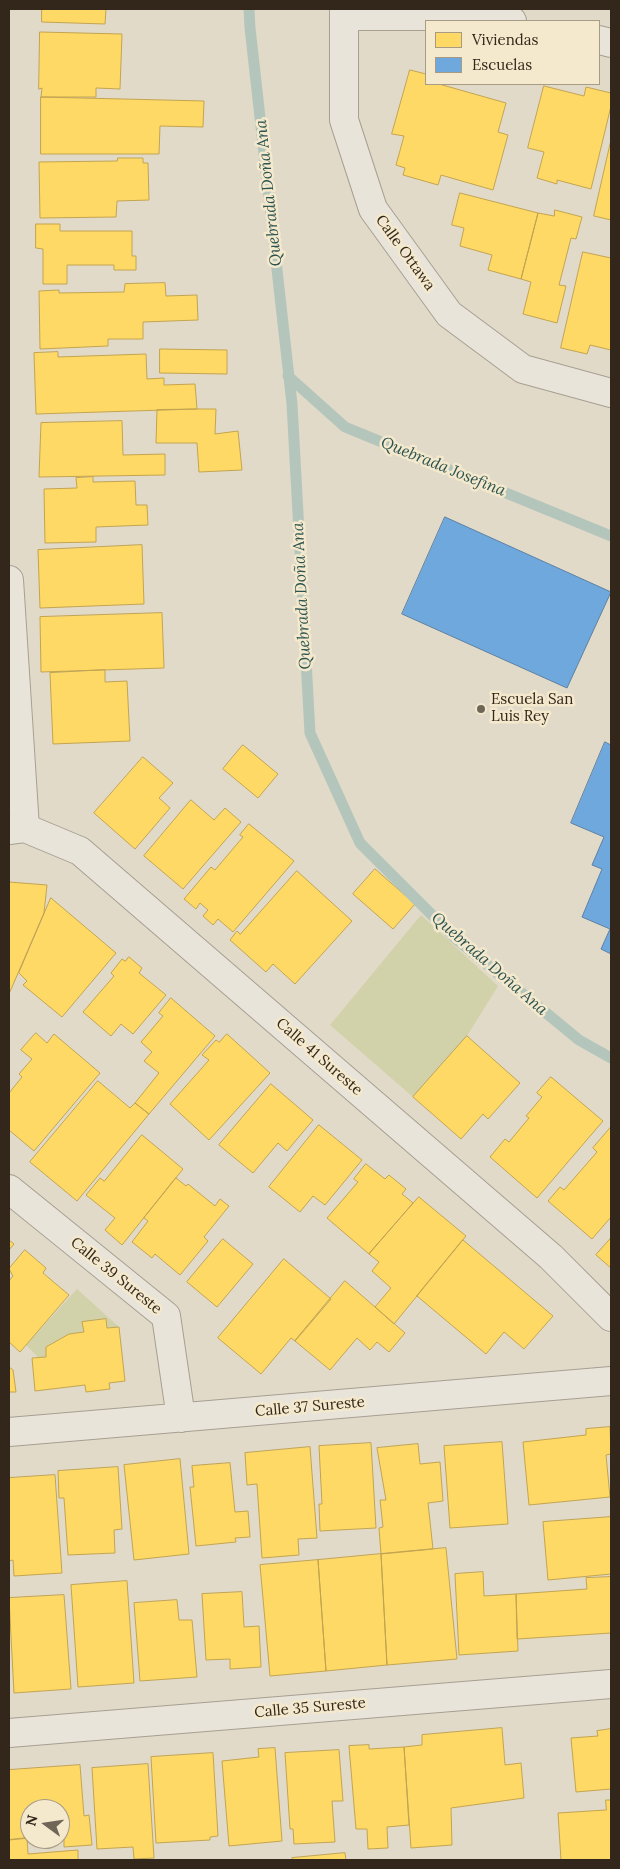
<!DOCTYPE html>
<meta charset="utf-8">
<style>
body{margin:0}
#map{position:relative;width:620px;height:1869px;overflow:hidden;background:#e2dac8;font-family:Lora,serif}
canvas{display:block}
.frame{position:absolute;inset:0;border:10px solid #33271b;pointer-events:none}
.legend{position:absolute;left:425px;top:20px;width:175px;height:65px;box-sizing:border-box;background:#f4e9cd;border:1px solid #a79b86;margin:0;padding:6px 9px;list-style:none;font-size:15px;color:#33271b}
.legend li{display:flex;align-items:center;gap:10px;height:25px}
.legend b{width:25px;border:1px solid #a79b86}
.north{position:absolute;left:20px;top:1799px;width:50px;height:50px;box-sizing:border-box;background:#f4e9cd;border:1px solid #a79b86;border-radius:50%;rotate:284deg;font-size:14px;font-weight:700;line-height:20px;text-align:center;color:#33271b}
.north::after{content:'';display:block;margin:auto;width:18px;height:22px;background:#706658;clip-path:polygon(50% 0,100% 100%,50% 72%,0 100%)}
</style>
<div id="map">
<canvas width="620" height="1869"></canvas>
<div class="frame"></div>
<ul class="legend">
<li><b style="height:14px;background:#ffd966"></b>Viviendas</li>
<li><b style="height:14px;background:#6fa8dc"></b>Escuelas</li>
</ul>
<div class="north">N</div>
</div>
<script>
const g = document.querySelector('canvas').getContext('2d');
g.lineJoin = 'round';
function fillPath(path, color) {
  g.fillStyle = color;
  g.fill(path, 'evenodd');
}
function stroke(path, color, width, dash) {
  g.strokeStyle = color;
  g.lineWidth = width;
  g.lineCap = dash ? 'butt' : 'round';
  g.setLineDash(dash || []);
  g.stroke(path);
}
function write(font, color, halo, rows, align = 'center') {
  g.font = font + ' Lora,serif';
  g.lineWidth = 5;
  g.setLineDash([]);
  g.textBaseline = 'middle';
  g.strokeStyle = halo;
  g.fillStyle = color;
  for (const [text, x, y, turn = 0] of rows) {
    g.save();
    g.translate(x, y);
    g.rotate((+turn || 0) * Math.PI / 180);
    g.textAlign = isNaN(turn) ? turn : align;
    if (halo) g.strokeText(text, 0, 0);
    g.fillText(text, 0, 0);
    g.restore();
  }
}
const green = new Path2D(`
 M421 915 498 986 467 1036 413 1097 330 1025Z
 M77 1289 119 1327 107 1328 106 1319 83 1322 84 1332 68 1334 46 1347V1357H38L26 1345Z`);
const homes = new Path2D(`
 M42 9H106L105 24 42 22Z
 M40 32 122 34 120 89 96 88V97H41L42 88 39 89Z
 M410 70 426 74V84H439L506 103 498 132 508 135 493 190 441 175 438 185 403 175 405 168 396 165 404 136 392 134Z
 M544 86 584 96 586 87 611 93V106L591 189 557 180V184L537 178 544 152 528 148Z
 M41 97 204 101 203 127 160 126 159 154H41Z
 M611 140V220L594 216Z
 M118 158H143V163H148L149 200 117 201 116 217 40 218 39 162 117 161Z
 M460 193 538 213 521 279 488 270 492 255 460 246 464 228 452 225Z
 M555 210 582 217 576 239 571 238 559 285 566 286 557 323 523 314 531 282 521 279 538 213 554 216Z
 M36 224H60V231H132V256H136V270H114V265H67V284H43V249L36 248Z
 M583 252 611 258V350L590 345 587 354 561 348Z
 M165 283 166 296 197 295 198 320 143 322V339H108V346L40 349 39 291 59 290V293L124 292 125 284Z
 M160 349 227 350V374L160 373Z
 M58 352V357L146 354 147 379 164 378V385L195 384 197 409 36 414 34 353Z
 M197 409H216L215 434 238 431 242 470 199 472 197 443H156L157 410Z
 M122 421 123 455 165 454V475L39 477 41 423Z
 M93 477V482L135 481 136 505H147L148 525 96 527V542L45 543 44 489 77 488 76 478Z
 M142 545 144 604 40 608 38 550Z
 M162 613 164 668 41 672 40 617Z
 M105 670V682L127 681 130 741 53 744 50 673Z
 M243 745 278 774 258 798 223 769Z
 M143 757 173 783 159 798 170 808 135 849 94 813Z
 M191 800 214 820 225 808 241 822 183 889 144 856Z
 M249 824 294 861 233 932 218 919 213 925 203 916 208 910 200 903 196 909 184 899 211 867 215 870 243 837 240 835Z
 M375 869 415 904 393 929 353 894Z
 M297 871 352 921 295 984 273 964 266 972 230 940 237 931 240 934Z
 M9 882 47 885 44 913 9 994Z
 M51 898 116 953 62 1017 23 985 27 981 19 973Z
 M129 957 142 968 139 973 166 995 133 1034 121 1024 111 1036 83 1012 114 976 111 973 122 959 125 961Z
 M171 998 215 1036 149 1114 135 1103 159 1073 144 1061 152 1052 141 1042 163 1016 159 1013Z
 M36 1033 47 1043 54 1034 100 1073 34 1151 9 1130V1093L22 1077 19 1074 32 1059 21 1050Z
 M227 1034 270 1073 209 1140 170 1104 209 1060 202 1055 216 1040 219 1042Z
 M467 1036 520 1083 488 1119 483 1114 461 1139 413 1097Z
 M551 1077 603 1121 537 1198 490 1157 505 1139 509 1142 529 1118 526 1116 542 1097 537 1093Z
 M98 1081 130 1108 135 1103 149 1114 77 1201 30 1162Z
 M271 1084 313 1120 287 1151 278 1143 253 1173 219 1145Z
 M319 1125 362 1160 325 1205 313 1196 300 1212 269 1187Z
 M611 1127V1217L592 1239 548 1201 560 1187 564 1190 597 1152 593 1148Z
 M142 1135 183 1169 122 1245 105 1230 115 1218 86 1195 100 1178 104 1181Z
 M366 1164 385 1179 389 1175 406 1189 402 1194 413 1203 369 1254 327 1218 358 1182 354 1179Z
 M176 1178 186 1186 188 1184 215 1206 220 1199 229 1206 204 1237 208 1241 180 1275 155 1254 152 1258 132 1242 148 1221 144 1218Z
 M419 1197 466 1236 394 1324 375 1307 391 1288 372 1271 379 1262 369 1254Z
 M611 1238V1268L596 1255Z
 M223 1239 253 1264 217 1307 187 1282Z
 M9 1240 14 1244 9 1250Z
 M463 1240 553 1316 524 1349 504 1332 486 1354 417 1296Z
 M25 1250 46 1268 43 1273 69 1295 20 1352 9 1342V1281L13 1276 9 1269Z
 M284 1259 331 1299 295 1341 291 1338 261 1374 218 1338Z
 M345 1281 405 1333 389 1352 377 1342 370 1350 357 1338 330 1370 295 1341Z
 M106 1319 107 1328 119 1327 125 1381 109 1383 110 1389 86 1392 85 1385 35 1391 32 1358 46 1357V1347L69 1334 84 1332 82 1322Z
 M9 1367 13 1370 16 1392H9Z
 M610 1427 611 1454 606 1455 610 1497 529 1505 523 1442 586 1435V1429Z
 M502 1442 508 1524 450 1528 444 1446Z
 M371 1443 376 1528 320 1531 319 1504H322L319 1446Z
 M418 1444 420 1464 440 1462 443 1501 428 1503 433 1549 381 1554 379 1528 383 1527 380 1500H386L377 1448Z
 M310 1447 317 1538 298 1539 299 1555 262 1558 257 1484 247 1485 245 1453Z
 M180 1459 189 1554 134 1560 124 1465Z
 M230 1463 235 1512 248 1511 250 1537 235 1538 236 1542 196 1546 190 1487H194L192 1466Z
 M118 1467 122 1529 114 1530 115 1553 68 1555 64 1498H59L58 1471Z
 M55 1475 62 1573 14 1576 13 1560 9 1561V1478Z
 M611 1517V1574L548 1580 543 1522Z
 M446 1548 457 1659 387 1665 381 1554Z
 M381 1554 387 1665 326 1671 318 1560Z
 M318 1560 326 1671 270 1676 260 1565Z
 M483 1572 484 1596 516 1594 518 1651 459 1655 455 1574Z
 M611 1577V1633L517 1639 516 1594 587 1589 586 1578Z
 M127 1581 134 1683 78 1687 71 1585Z
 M242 1592 244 1627 259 1626 261 1667 230 1669V1659L206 1660 202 1594Z
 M64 1595 71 1689 14 1693 9 1598Z
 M177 1600 179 1620H192L197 1677 140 1681 134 1603Z
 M502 1728 505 1765 521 1763 524 1798 451 1808 452 1845 411 1848 404 1747 422 1745V1735Z
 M611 1729V1789L576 1792 571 1738 598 1736 597 1731Z
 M369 1745V1749L404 1747 409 1825 387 1827 388 1848 368 1849 367 1829H356L349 1746Z
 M275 1748 282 1841 229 1846 222 1761 259 1757 258 1749Z
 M339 1750 343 1801H332L335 1842 294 1844 293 1829H290L285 1753Z
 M213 1753 218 1836 210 1837V1840L156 1843 151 1757Z
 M148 1764 154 1858 134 1859 133 1847 97 1849 92 1768Z
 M80 1765 84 1816 89 1815 92 1845 64 1847V1836H60V1809H30V1838L9 1840V1770Z
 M606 1800H611V1860H561L558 1813 606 1810Z
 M27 1838 28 1854 78 1850V1860H9V1840Z
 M345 1853 346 1860H292V1858Z`);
const schools = new Path2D(`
 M445 517 611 592 567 688 402 614Z
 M605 742 611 745V954L601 949 610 929 582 917 602 869 592 865 604 837 571 823Z`);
const stream = new Path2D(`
 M249 9 250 28 292 404 310 733 360 843 455 938 579 1040 611 1058
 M288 376 345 427 611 536`);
const minor = new Path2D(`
 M344 9V120L373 209 449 314 523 369 611 393
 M345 16H487L512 21
 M599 40 611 43
 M9 580 25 828
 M9 830 25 828 80 851 551 1257 611 1317
 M9 1189 166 1316 181 1418
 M9 1432 611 1381
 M9 1733 611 1684`);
const markers = [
 [481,709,5,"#706658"]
];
const streetNames = [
 ["Calle Ottawa",405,253,54],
 ["Calle 41 Sureste",319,1057,41],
 ["Calle 39 Sureste",116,1276,39],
 ["Calle 37 Sureste",310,1407,-5],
 ["Calle 35 Sureste",310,1708,-5]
];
const poiNames = [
 ["Escuela San",491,700],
 ["Luis Rey",491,717]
];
const waterNames = [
 ["Quebrada Doña Ana",269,193,-96],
 ["Quebrada Josefina",443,467,22],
 ["Quebrada Doña Ana",302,596,-93],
 ["Quebrada Doña Ana",489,964,41]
];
fillPath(green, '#d1d1aa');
fillPath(homes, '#ffd966');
stroke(homes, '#c2a450', 1);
fillPath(schools, '#6fa8dc');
stroke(schools, '#5d81a2', 1);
stroke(stream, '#b4c6bb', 11);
stroke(minor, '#a69f92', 30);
stroke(minor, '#e9e4da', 28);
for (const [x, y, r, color] of markers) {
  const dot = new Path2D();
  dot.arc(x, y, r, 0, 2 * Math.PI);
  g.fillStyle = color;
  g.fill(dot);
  stroke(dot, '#f4e9cd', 2);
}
write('15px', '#33271b', '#f4e9cd', streetNames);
write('15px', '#33271b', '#f4e9cd', poiNames, 'left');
write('italic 16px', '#2b5350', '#f4e9cd', waterNames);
</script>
